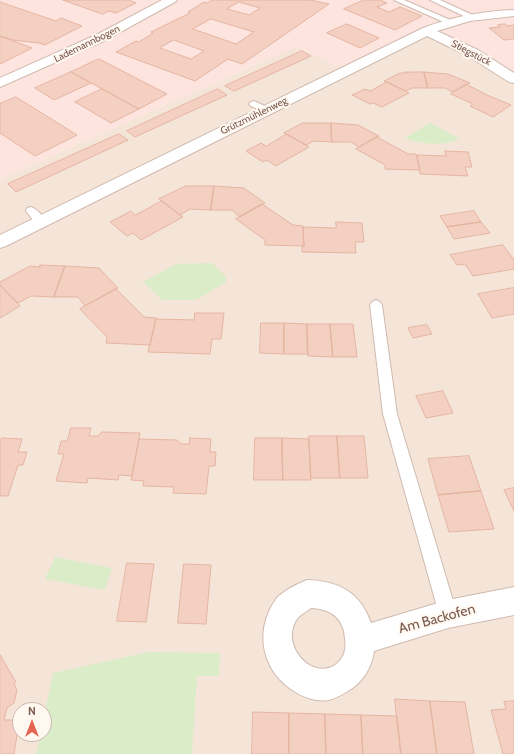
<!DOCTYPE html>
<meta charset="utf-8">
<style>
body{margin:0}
#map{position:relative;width:514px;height:754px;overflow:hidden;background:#fdf4ea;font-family:Cabin,sans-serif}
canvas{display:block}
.north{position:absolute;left:12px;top:702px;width:40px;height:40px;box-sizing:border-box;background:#fff8f1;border:1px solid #c9b8af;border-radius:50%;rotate:0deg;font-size:11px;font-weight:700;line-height:16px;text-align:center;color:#79584c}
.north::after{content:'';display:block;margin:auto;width:14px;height:18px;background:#e76250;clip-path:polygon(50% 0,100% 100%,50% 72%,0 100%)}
</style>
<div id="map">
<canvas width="514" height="754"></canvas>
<div class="north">N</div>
</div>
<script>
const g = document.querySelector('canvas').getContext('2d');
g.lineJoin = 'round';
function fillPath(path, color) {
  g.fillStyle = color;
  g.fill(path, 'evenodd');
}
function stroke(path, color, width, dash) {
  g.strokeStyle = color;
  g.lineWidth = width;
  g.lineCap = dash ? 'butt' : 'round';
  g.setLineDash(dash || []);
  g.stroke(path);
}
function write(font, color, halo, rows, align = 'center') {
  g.font = font + ' Cabin,sans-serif';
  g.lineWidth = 4;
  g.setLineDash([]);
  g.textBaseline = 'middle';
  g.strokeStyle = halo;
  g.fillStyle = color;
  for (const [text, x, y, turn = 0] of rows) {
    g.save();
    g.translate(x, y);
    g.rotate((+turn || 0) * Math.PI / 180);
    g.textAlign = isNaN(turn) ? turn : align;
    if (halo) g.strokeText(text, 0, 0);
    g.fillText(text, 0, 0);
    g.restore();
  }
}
const residential = new Path2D(`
 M427 31 514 81V754H0V179L297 46 346 70ZM20 710H44V734H20Z`);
const commercial = new Path2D(`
 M0 0H514V81L427 31 346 70 297 46 0 179Z`);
const green = new Path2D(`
 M430 123 459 138C447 147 419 144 405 138Z
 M212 263 226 277V282L196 300H162L143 282 176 264Z
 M55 557 112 568 105 590 45 579Z
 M149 652 220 653 219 676H197L192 754H36L41 734H44V717L53 673Z`);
const building = new Path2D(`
 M63 0H129L136 3 116 13 109 11 103 14Z
 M212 0H310L329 4 242 64 228 59 195 81 116 52 136 41 139 42 153 33 151 32 190 13 188 12 204 2 207 3ZM239 2 260 8 249 15 227 9ZM211 19 254 32 236 44 193 29ZM174 40 204 51 191 59 160 48Z
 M364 0H380L387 3 377 7 389 12 400 7 422 16 395 30 344 9Z
 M0 2 56 21 61 18 82 26 45 45 39 43 13 40 0 36Z
 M347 24 379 38 360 48 327 33Z
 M505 24 508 26 514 25V39L504 40 489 28 500 27 498 25Z
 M0 36 32 48 0 64Z
 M302 51 311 56 234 91 225 86Z
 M99 59 167 94 139 109 71 72Z
 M71 72 91 83 54 100 35 88Z
 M405 72H424L428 88H412L406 91 384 81 400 73H406Z
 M424 72 448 74 470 83 453 92 445 88H428Z
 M387 82 409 93 382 107 373 103 370 104 352 95 365 89 370 91Z
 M466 84 487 95 511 105 493 117 470 106 473 104 451 94Z
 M102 89 139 109 111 123 75 102Z
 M218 89 227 95 135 137 127 131Z
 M16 97 77 135 35 156 0 133V104Z
 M303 123H331L332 142 314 141 306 145 284 133Z
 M331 123 358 125 379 136 359 147 351 142H332Z
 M119 134 128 140 16 192 8 184Z
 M287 134 309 147 276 166 267 160 263 162 246 151 261 143 266 146Z
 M377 137 408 154H416L420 170 385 169V165L356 149Z
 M445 151 468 152 472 167H465L468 176 420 174 417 155 446 156Z
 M186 186H214L211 210 190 209 180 215 159 199Z
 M214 186 244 188 265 203 240 217 232 210H211Z
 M162 201 183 217 141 240 133 233 127 236 110 222 131 211 135 215Z
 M262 204 293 225 303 226 304 246 265 245V240L236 219Z
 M474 211 481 222 447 227 440 216Z
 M336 222 362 223 364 242H355L356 253 302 252V246H304L303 227 336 228Z
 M481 222 490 233 454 239 447 227Z
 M503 245 514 260V269L473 276 465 264 457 265 450 255Z
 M40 265 65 266 54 297 31 296 18 303 0 285V282L30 266 40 267Z
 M65 266 99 268 118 288 85 306 78 297H54Z
 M0 285 20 306 0 318Z
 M514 288V314L492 318 478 294Z
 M116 289 144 317 156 318 150 345 106 343 107 337 80 309Z
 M195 313H224L221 339H212L210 354 148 352 156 319 194 320Z
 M261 323H284V354L260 353Z
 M284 323 307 324 308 354H284Z
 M307 324H330L333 357 308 356Z
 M330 324H353L357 357H333Z
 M427 325 432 334 413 338 408 328Z
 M443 391 453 413 426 418 416 396Z
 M71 428H91L89 436H98L102 432 140 433 132 476 119 475 118 480 88 478 87 483 56 481 64 454H58L61 441H67Z
 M309 436H337L340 478H311Z
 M337 436H364L368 478H340Z
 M2 438 22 439 18 452H27L23 465H18L8 496H0V442Z
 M190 438 211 439 210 452H216L215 466H209L206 494 173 493 174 487 143 486 144 481 131 480 139 439 177 440 181 444H189Z
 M255 438H282L283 480H254Z
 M282 438 309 439 311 480H283Z
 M469 456 481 491 438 495 428 459Z
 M514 488V511L504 490Z
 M481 491 494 529 449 532 438 495Z
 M127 563 154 564 146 622 117 621Z
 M184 564 211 565 206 624 178 623Z
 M0 655 16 682 14 684 17 690 14 703 7 708 4 720H12L18 729 14 754H0Z
 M395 699 430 701 437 754H401Z
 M430 701 465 702 474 754H437Z
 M514 701V754H503L491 710 506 709 504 702Z
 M253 712 289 713V754H252Z
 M289 713 325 714 326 754H289Z
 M325 714 361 715 363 754H326Z
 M361 715 397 716 401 754H363Z`);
const lane = new Path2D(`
 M394 0H404L455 22 451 24H448Z
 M430 0H440L477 17 473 19H470Z
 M254 101 269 108 271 110 266 113 251 106 249 104 251 102Z
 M31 207C37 209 43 216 47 222L45 225H37L26 211 27 208Z
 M376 300 380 302 382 305 397 414 457 614 454 620 448 623 442 620 439 614 383 414 370 305 372 302Z`);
const street = new Path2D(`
 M162 0H177L175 2 106 40 0 87V78L98 34Z
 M514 10V16L470 21 437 31 478 50 514 73V83L509 82 468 56 427 36 6 246 0 248V235L423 28C452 17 482 11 514 10Z
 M307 580C339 581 360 592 371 623L448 600 514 587V615L448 628 374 651C372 668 362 683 348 691 343 694 336 698 329 700 318 702 306 698 297 693 262 673 253 632 276 599 283 591 297 584 307 580ZM311 608C331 609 344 618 345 639 346 643 345 650 344 654 335 673 314 673 301 658 292 648 288 632 297 619 300 615 306 612 311 608Z`);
const farStreetnames = [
 ["Lademannbogen",87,44,-26],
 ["Stiegstück",471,53,28],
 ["Grützmühlenweg",254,116,-26]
];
const nearStreetnames = [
 ["Am Backofen",437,619,-15]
];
fillPath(residential, '#f5e5d9');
fillPath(commercial, '#fde4de');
fillPath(green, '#daecc8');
fillPath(building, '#f3d0c2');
stroke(building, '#e6b5a2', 1);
stroke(lane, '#d0baaf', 2);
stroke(street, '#d0baaf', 2);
fillPath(lane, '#fff');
fillPath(street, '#fff');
write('10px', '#79584c', '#fff8f1', farStreetnames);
write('14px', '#79584c', '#fff8f1', nearStreetnames);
</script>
